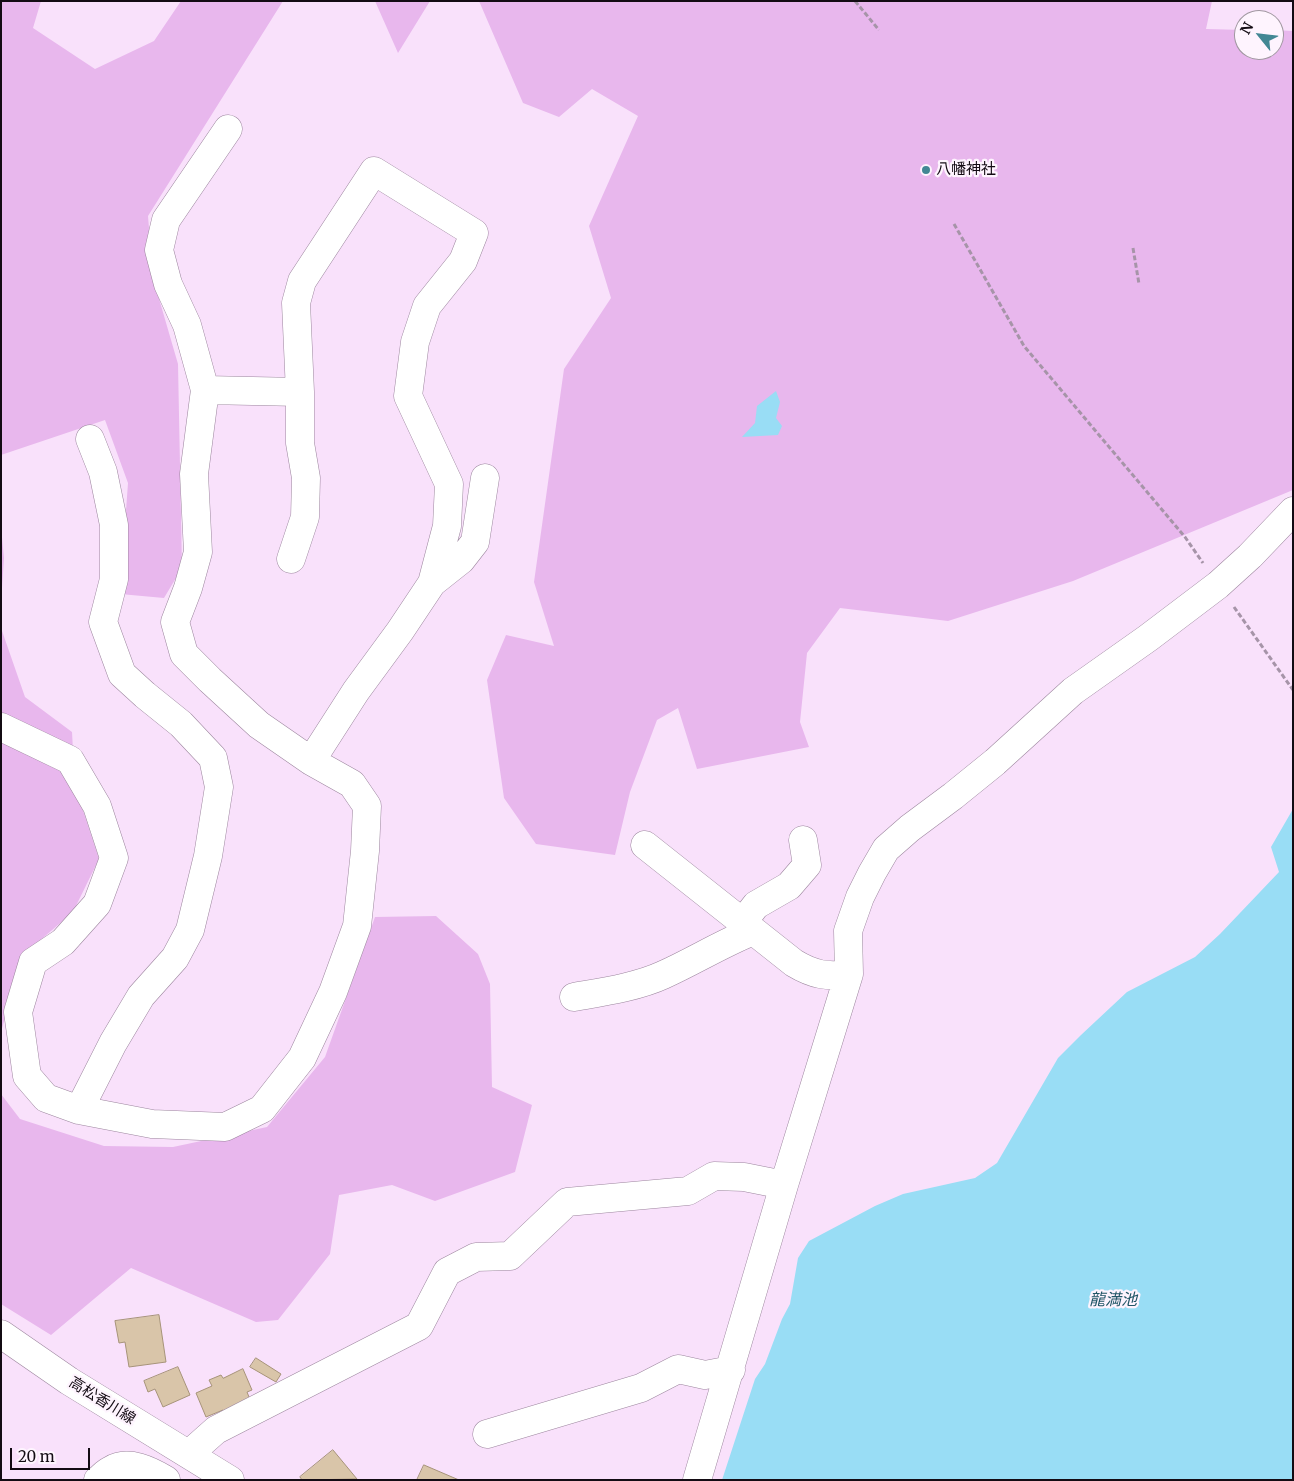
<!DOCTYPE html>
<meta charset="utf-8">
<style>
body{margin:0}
#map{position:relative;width:1294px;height:1481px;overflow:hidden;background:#f9e1fb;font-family:Merriweather,serif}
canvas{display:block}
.frame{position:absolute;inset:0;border:2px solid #130b13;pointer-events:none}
.north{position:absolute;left:1234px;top:10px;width:50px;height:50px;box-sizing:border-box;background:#fef4fe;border:1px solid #a097a0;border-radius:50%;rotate:299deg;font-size:14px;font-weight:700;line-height:20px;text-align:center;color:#130b13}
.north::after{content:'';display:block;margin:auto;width:18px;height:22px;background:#428794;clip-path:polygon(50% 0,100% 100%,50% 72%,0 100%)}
.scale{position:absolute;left:10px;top:1448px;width:80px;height:22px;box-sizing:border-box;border:2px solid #130b13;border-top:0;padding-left:6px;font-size:15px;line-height:18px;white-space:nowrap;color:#130b13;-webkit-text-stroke:4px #fef4fe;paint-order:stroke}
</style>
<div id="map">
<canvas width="1294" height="1481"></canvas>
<div class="frame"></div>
<div class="north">N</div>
<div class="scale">20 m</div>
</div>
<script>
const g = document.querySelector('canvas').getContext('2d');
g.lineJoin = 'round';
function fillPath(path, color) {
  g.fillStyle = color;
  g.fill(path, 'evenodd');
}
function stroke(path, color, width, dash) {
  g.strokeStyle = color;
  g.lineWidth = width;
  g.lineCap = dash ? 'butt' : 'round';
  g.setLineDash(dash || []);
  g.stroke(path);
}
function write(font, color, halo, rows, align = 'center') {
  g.font = font + ' Merriweather,"Noto Sans JP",serif';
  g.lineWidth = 4.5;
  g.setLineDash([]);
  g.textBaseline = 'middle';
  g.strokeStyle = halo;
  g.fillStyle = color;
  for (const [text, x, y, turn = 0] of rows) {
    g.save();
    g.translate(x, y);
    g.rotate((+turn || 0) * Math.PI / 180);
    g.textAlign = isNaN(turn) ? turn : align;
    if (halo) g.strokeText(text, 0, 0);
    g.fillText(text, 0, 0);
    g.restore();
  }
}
const green = new Path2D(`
 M1 1H41L33 28 95 69 154 41 181 1H283L148 216 153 278 178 364 182 568 164 598 120 594 128 483 105 420 1 455Z
 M375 1H430L398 53Z
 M479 1H1212L1206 29 1244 30V50H1274V30L1293 31V490L1073 581 948 621 840 608 807 653 800 722 809 747 697 769 678 708 657 720 630 792 615 855 536 844 504 798 487 680 506 635 554 646 534 582 564 369 611 298 589 226 638 116 592 89 559 117 523 103Z
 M1 527 4 558 1 603Z
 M1 628 25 697 72 732 75 786 99 859 73 912 22 956 1 1032Z
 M436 916 478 954 490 984 492 1087 532 1105 515 1172 435 1201 392 1185 339 1195 330 1254 278 1320 256 1322 131 1268 51 1335 1 1304V1094L20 1119 104 1146 173 1147 267 1127 325 1057 375 917Z`);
const water = new Path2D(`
 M776 391 780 402 776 418 782 426 778 435 742 437 755 423 757 406Z
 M1293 809V1480H722L755 1379 765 1364 782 1319 790 1304 798 1258 809 1241 875 1206 903 1194 975 1178 997 1163 1058 1058 1081 1035 1127 992 1195 957 1220 934 1279 872 1271 847Z`);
const building = new Path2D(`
 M159 1315 166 1362 129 1367 125 1342 119 1343 115 1321Z
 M256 1358 281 1374 276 1382 250 1367Z
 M178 1367 190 1395 163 1407 155 1389 148 1392 144 1381Z
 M243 1369 252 1390 247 1392 251 1402 225 1413 223 1410 206 1417 196 1393 212 1386 209 1380 221 1375 223 1378Z
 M333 1450 357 1479 302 1480 300 1477Z
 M424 1465 459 1480H417Z`);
const path = new Path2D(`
 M855 1 879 30
 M954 224 1024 346 1185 537 1203 563
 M1133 248 1139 284
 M1234 607 1293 690`);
const minor = new Path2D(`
 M205 390 300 392
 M291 559 305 517 306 478 300 443V392L296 303 302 281 374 171 474 233 463 261 427 306 415 342 408 396 449 484 447 526 432 583 400 631 356 691 311 761
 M432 583 461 560 475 542 485 478
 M1 727 70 760 97 806 114 858 97 904 63 942 33 962 18 1012 27 1076 46 1098 79 1110 152 1124 225 1127 262 1109 302 1058 333 992 357 926 365 851 367 806 352 784 311 761 259 725 210 680 184 654 175 622 188 588 198 552 194 474 205 390 187 325 168 284 159 250 166 220 228 129
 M645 845 794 963C814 975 827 977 849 974
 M742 923 756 905 789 886 807 865 803 840
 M574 997C602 992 637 987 663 975 694 961 721 944 753 931
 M79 1110 113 1043 141 996 175 958 190 930 208 856 219 787 213 758 181 724 145 695 122 674 103 622 114 579V525L103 472 90 439
 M487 1434 641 1388 678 1369 705 1375 731 1370
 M189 1454 216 1430 419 1326 447 1272 476 1257 510 1256 567 1202 688 1191 714 1176 744 1177 784 1185
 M98 1480C102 1477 106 1472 111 1470 128 1459 151 1471 166 1480
 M697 1480 784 1185 849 974 848 931 860 897 872 873 886 849 910 828 953 796 995 762 1073 691 1148 638 1218 585 1250 556 1293 511`);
const major = new Path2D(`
 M1 1334 69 1381 230 1480`);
const markers = [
 [926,170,5,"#428794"]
];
const poiNames = [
 ["八幡神社",936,170]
];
const streetNames = [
 ["高松香川線",102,1401,32]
];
const waterNames = [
 ["龍満池",1113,1300]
];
fillPath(green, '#e8b7ed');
fillPath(water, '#99ddf5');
fillPath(building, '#d9c5a9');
stroke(building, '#a69379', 1);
stroke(minor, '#9c869e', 29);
stroke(major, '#9c869e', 29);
stroke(path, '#a694a8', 3, [5, 2.5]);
stroke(minor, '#fff', 28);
stroke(major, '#fff', 28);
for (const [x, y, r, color] of markers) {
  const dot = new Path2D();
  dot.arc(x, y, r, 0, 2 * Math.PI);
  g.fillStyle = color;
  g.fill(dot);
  stroke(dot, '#fef4fe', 2);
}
write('15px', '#130b13', '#fef4fe', poiNames, 'left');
write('15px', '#130b13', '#fef4fe', streetNames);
write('italic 16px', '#205566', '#fef4fe', waterNames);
</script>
